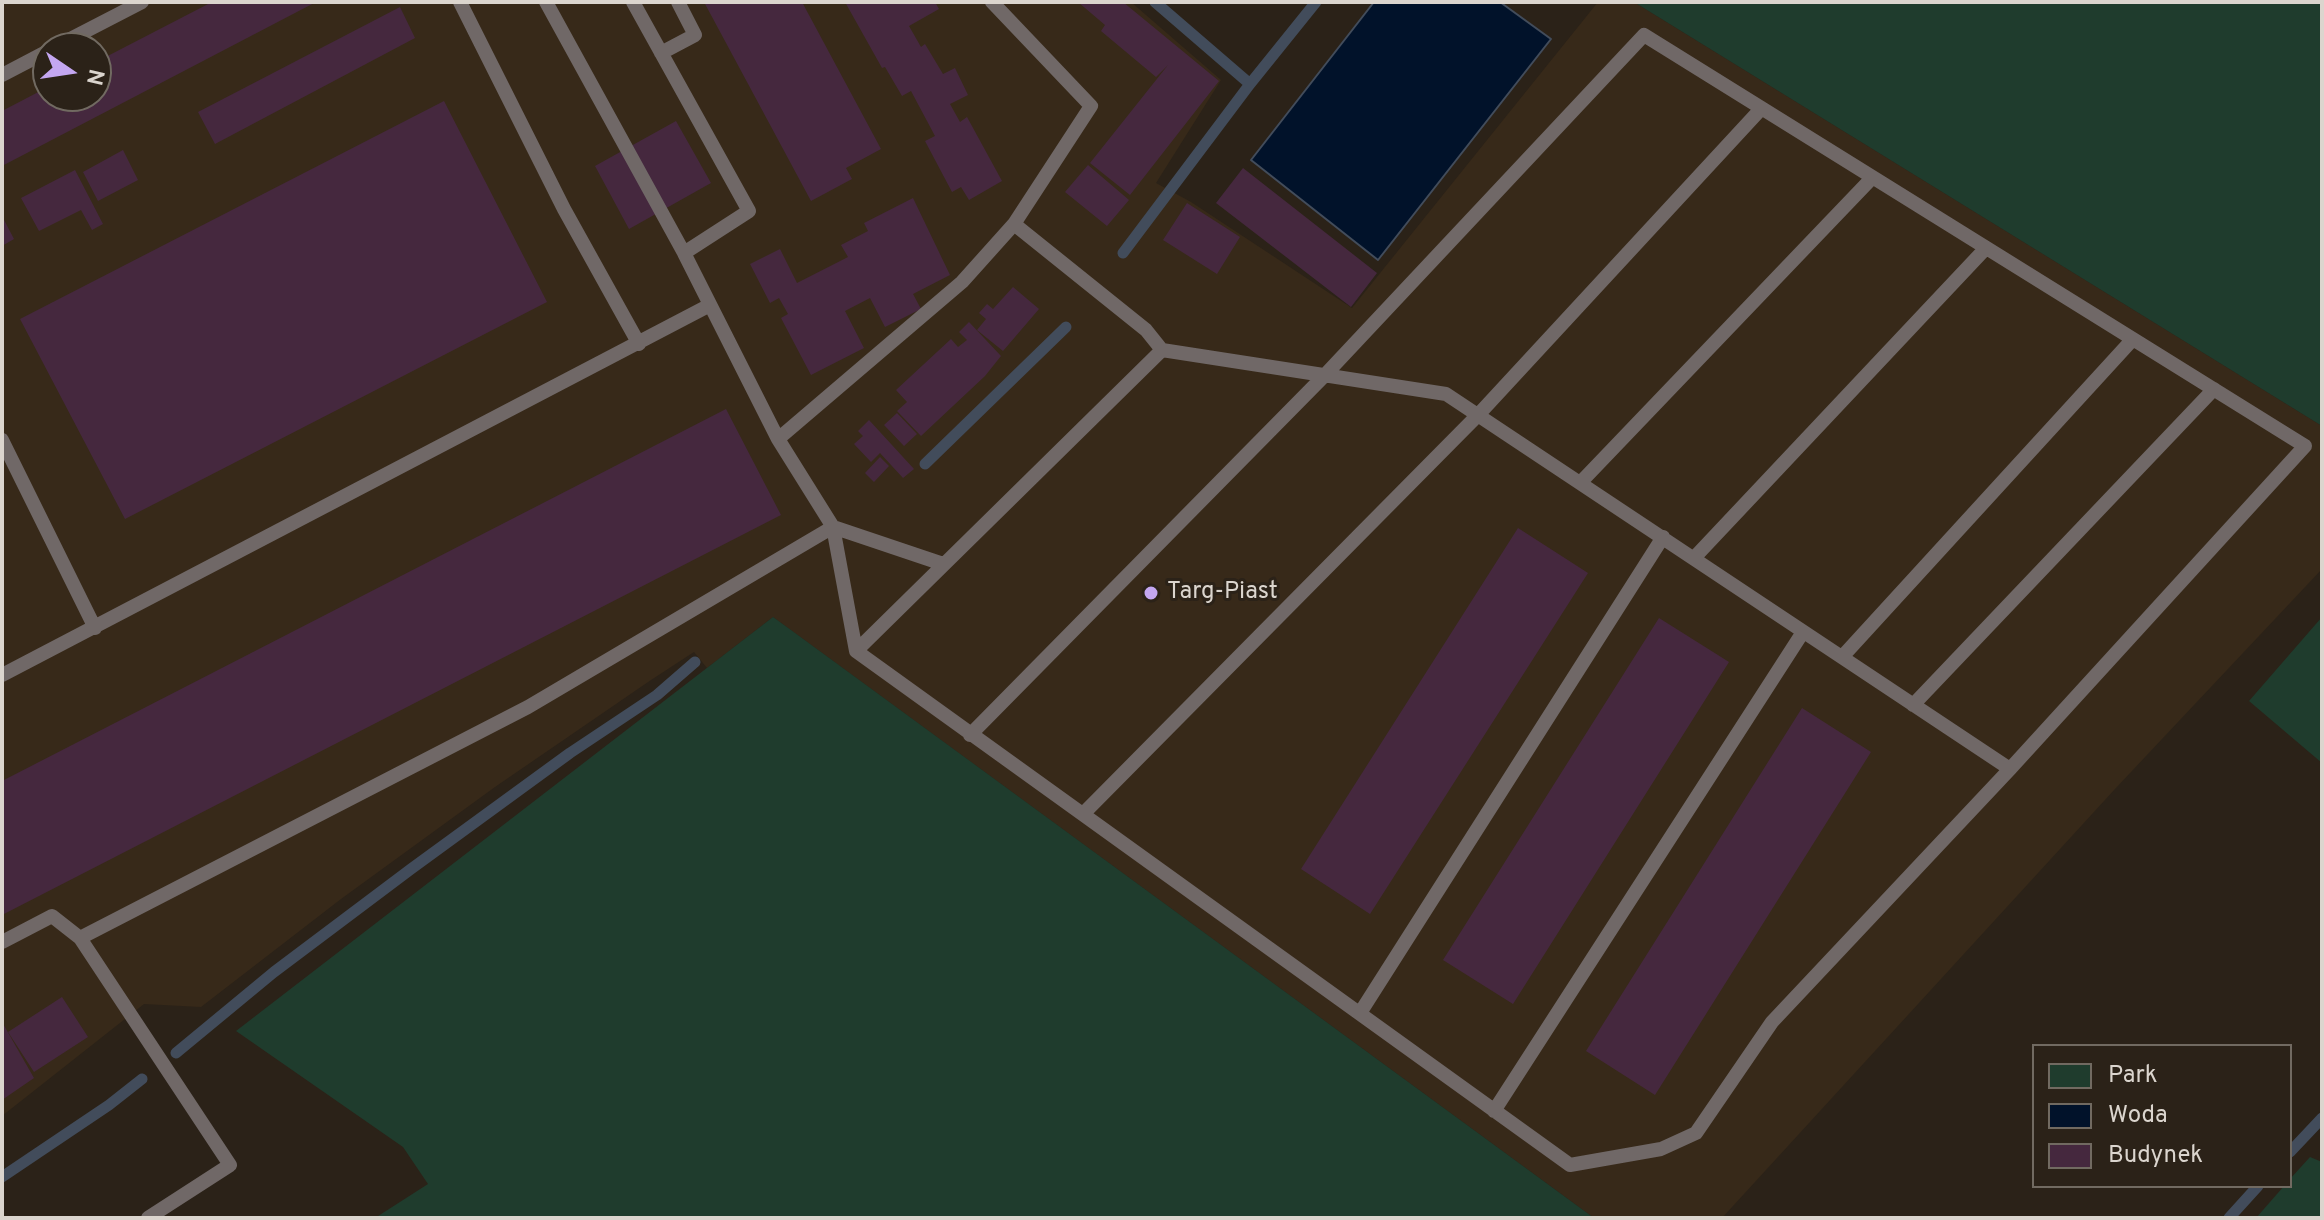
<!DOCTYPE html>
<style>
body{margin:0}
#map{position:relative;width:2324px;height:1220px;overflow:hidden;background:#2b2218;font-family:Overpass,sans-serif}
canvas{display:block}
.frame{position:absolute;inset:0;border:4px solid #dbd5ce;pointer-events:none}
.legend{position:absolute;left:2032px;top:1044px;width:260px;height:144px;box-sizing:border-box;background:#2b2218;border:2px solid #716a61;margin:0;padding:10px 14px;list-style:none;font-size:24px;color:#dbd5ce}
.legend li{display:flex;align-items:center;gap:16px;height:40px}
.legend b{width:40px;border:2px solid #716a61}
.north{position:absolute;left:32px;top:32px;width:80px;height:80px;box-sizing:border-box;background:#2b2218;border:2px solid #716a61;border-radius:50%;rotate:103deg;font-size:22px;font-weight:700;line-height:32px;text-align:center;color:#dbd5ce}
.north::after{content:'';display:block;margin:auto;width:28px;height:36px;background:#c4a7f1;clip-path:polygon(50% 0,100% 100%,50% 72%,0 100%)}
</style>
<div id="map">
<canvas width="2324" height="1220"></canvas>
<div class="frame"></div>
<ul class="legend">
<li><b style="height:22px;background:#1f3c2d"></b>Park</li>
<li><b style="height:22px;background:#01122a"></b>Woda</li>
<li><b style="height:22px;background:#45283e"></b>Budynek</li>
</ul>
<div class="north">N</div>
</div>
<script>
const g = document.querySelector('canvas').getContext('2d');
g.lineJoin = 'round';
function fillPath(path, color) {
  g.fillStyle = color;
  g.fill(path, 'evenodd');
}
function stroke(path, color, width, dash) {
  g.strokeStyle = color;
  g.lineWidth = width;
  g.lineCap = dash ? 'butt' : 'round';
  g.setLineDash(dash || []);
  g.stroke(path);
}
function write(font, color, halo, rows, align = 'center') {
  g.font = font + ' Overpass,sans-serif';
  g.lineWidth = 6;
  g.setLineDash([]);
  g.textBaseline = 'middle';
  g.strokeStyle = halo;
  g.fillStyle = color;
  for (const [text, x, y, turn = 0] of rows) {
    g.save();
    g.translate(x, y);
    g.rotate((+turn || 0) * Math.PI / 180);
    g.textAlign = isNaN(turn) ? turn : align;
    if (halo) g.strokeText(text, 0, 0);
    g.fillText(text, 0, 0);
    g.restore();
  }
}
const built = new Path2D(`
 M2 2H1131L1221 80 1156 183 1191 202 1352 308 1598 2H1634L2322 426V569L2115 789 1722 1218H1594L773 617 707 668 694 652 651 680 495 787 341 899 201 1007 144 1004 2 1116ZM48 48H96V96H48Z`);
const green = new Path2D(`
 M1634 2H2322V426Z
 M773 617 791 630 1594 1218H375L428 1184 403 1147 236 1031Z
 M2322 617V763L2249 701Z
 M2310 1157 2322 1162V1218H2256L2284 1186H2290V1179Z`);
const water = new Path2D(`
 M1374 2H1500L1551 39 1378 260 1251 160Z`);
const stream = new Path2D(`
 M1155 2 1250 84
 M1123 253 1250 84 1316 2
 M925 464 1066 327
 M176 1053 274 972 411 869 570 753 657 695 695 662
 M2290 1152 2322 1118
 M2 1177 109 1105 142 1079
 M2229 1218 2258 1186`);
const building = new Path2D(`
 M212 2H316L2 166V111L48 87V96H96V62Z
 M704 2H802L881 149 846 168 852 179 811 201Z
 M845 2H935L939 9 909 26 921 47 925 44 943 74 955 68 968 95 950 104 960 122 967 117 1002 181 969 200 961 187 952 192 925 141 935 136 911 91 902 96 885 67 882 68Z
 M1078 2H1123L1219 81 1130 195 1090 163 1168 65 1156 77 1101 31 1105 25Z
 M400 7 415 38 215 144 198 112Z
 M444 101 547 302 125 519 20 319Z
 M676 121 711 183 629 229 595 166Z
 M123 150 138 180 98 201 83 172Z
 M1088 165 1129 200 1107 226 1065 192Z
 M1243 168 1377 273 1351 307 1216 203Z
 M75 170 103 224 92 230 81 210 39 231 21 198Z
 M913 198 950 275 913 294 921 309 885 327 870 298 845 311 864 348 811 375 781 318 788 314 779 298 770 303 750 264 780 249 797 283 848 257 841 245 868 231 864 223Z
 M1187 203 1240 237 1217 274 1163 240Z
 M2 216 14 239 2 246Z
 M1013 287 1039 309 1003 351 977 330 986 319 979 313 987 304 993 309Z
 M969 322 1001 356 985 376 921 436 897 411 907 402 896 390 951 339 958 347 967 340 959 332Z
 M726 409 781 515 2 915V781Z
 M897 413 917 434 904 446 884 425Z
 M869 420 914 469 903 478 880 453 871 462 854 444 863 436 858 431Z
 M880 457 889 466 874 482 865 473Z
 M1518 528 1588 573 1370 914 1301 869Z
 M1659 618 1729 662 1513 1004 1443 960Z
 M1802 708 1871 752 1655 1095 1586 1051Z
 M62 997 88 1037 34 1072 8 1032Z
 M2 1022 34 1078 2 1100Z`);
const lane = new Path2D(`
 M460 2 564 209 639 344
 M546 2 684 253 778 439 833 527 856 651 1570 1165 1661 1149 1696 1133 1772 1022 2010 769 2305 446 1644 35 1324 376 970 735
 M633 2 749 211 684 253
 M992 2 1091 106 1014 224
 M53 48 142 2
 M661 53 695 35 678 2
 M2 75 48 51
 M778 439 962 282 1014 224 1146 330 1162 350 1446 394 2010 769
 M2 440 95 628
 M1580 483 1872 178
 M1694 558 1986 248
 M856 651 1162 350
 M1842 657 2133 339
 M2 675 710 305
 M1913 705 2214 389
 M1083 814 1478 415 1760 110
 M80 938 230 1165 148 1218
 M2 942 52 916 80 938 528 707 833 527 943 564
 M1360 1013 1663 537
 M1494 1111 1803 632`);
const markers = [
 [1151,593,8,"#c4a7f1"]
];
const poiNames = [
 ["Targ-Piast",1167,593]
];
fillPath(built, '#372919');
fillPath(green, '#1f3c2d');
fillPath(water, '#01122a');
stroke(water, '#424c5b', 2);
stroke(stream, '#424c5b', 11);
fillPath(building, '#45283e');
stroke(lane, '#706867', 14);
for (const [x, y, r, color] of markers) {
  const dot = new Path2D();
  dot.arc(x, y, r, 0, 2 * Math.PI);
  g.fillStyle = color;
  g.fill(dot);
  stroke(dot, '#2b2218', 3);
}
write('24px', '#dbd5ce', '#2b2218', poiNames, 'left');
</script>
